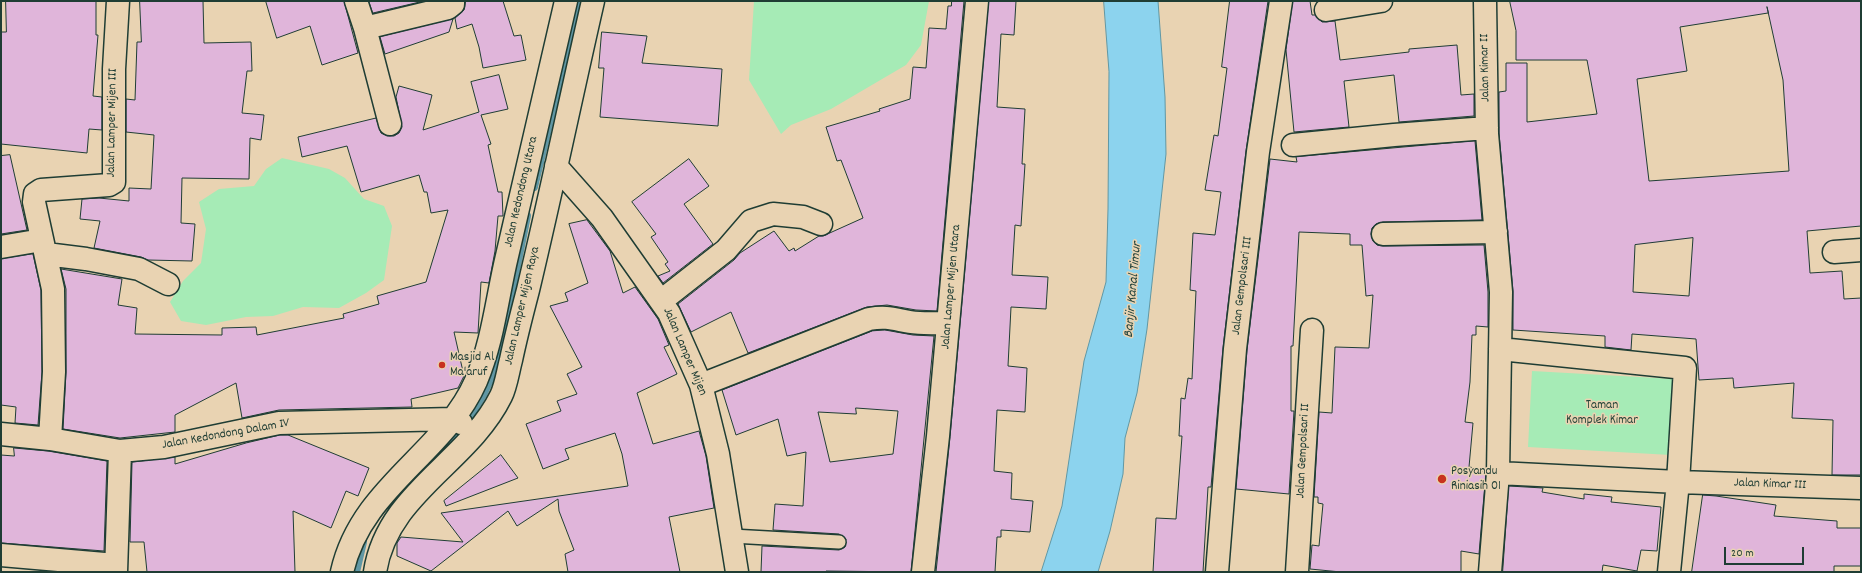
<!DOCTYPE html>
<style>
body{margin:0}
#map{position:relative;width:1862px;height:573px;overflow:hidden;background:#e9d3b2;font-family:Dekko,sans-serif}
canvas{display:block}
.frame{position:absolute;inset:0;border:2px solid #1f3d34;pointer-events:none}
.scale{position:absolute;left:1724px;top:547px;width:80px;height:18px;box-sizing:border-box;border:2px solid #1f3d34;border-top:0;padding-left:5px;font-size:12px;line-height:14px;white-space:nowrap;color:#1f3d34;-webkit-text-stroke:3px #e9d3b2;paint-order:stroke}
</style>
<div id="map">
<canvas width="1862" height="573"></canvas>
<div class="frame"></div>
<div class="scale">20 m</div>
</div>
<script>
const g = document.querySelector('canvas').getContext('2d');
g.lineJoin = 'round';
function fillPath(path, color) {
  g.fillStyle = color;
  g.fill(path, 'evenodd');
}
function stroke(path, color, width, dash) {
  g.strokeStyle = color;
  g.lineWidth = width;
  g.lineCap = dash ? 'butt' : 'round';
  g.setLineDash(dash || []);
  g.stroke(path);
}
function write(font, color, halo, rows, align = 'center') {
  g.font = font + ' Dekko,sans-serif';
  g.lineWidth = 3;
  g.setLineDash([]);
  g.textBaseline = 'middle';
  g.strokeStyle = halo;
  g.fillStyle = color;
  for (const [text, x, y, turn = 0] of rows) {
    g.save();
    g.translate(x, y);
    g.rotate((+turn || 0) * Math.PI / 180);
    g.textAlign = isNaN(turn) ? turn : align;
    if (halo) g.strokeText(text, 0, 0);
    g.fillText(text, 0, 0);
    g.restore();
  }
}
const green = new Path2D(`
 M754 1H929L921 45 906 65 831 109 791 125 781 134 749 80Z
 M282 158 329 169 345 178 364 199 384 206 392 226 384 280 366 293 339 308 303 307 273 316 246 317 206 325 181 321 170 302 183 281 201 263 206 229 199 202 219 189 254 186 266 169Z
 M1532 371 1675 379 1671 455 1528 447Z`);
const water = new Path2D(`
 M1104 1H1158L1165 97 1166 154 1147 329 1137 393 1125 438 1123 474 1110 531 1098 572H1041L1062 506 1084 361 1106 282 1108 209 1109 72Z`);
const stream = new Path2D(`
 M534 187 579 1
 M404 488 463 428 483 395 497 365 527 216
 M356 572 363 542`);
const building = new Path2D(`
 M6 1H96V35H98L93 96 102 97V130L89 129 87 153 1 144V32H6Z
 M140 1H203L204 43 251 42 252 71H247L242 113 264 115 261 140 250 138 249 179 182 178 181 223 195 224 192 261 148 260 141 257 94 248 100 221 80 219 82 199 99 198 129 201V188L151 189 154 135 126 132V99L135 100 137 42H141Z
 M266 1H344L358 53 322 65 310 26 277 38Z
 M369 1H424L373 13Z
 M466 1H503L514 36 521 35 526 60 483 68 479 47 472 24 457 29 455 18 464 10Z
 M952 1H964L937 311 916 310 887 305 867 307 748 353 731 312 691 332 678 304 734 260 740 253 774 231 789 251 794 248 795 251 819 236H823L863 218 841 160 837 161 826 127 880 111 879 109 910 99 913 67 926 68 929 28 946 29 948 6H951Z
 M989 1H1016L1014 35 1001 34 997 107 1025 109 1022 164H1025L1021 226 1015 225 1012 275 1048 277 1046 309 1011 307 1008 366 1027 368 1025 412 997 410 994 471 1012 473 1011 499 1033 501 1030 532 1001 530V537H997L995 572H936L950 437Z
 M1230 1H1268L1246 151 1223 348 1211 487H1208L1203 572H1153L1156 518 1176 519 1182 436H1179L1181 398 1185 399 1188 378 1192 379 1196 291 1190 290 1193 233 1215 235 1221 192 1205 190 1214 135 1218 136 1227 68 1222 67Z
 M1293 1H1310L1312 15H1315L1322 22 1335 21 1340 60 1409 52V49L1457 45 1461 95 1474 94V116L1399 122 1394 75 1344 81 1349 127 1294 132 1286 50Z
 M1510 1H1861V226L1807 231 1810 273 1842 271 1844 299 1861 298V475H1832L1833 420 1792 418 1794 383 1734 388 1733 378 1699 380 1696 339 1632 334 1631 350 1605 347V336L1513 330V291L1499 133V92L1506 91V63H1527V122L1597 114 1587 60H1516V31ZM1767 7 1783 80 1789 171 1649 181 1637 79 1687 71 1680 27 1768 13ZM1693 238 1689 296 1633 292 1635 245Z
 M453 19 449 32 385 54 380 37Z
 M602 32 647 36 642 63 722 69 718 126 600 117 604 68H599Z
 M499 75 508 109 481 115 491 144 488 145 498 192H502L503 216H498L495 251 489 283 481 282 478 333 454 332 464 376 458 388 411 399 412 407 279 410 242 418 236 383 175 415V432L120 438 63 429 66 372V289L61 269 122 279 118 305 137 308 135 334 222 335V328L256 327 257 335 344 318 343 314 379 304 377 296 426 282 448 210 431 213 427 192H424L419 175 361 192 347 146 302 157 298 137 376 118 381 133 387 136H394L399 133 402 127 396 97 399 86 432 95 423 130 479 112 471 82Z
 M1475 141 1482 220 1383 222 1376 224 1372 228 1371 234 1373 241 1377 245 1383 246 1484 245 1488 292V327L1476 326V335H1472L1470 382 1465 422 1473 423 1469 467 1475 468 1474 470 1486 472 1479 554 1461 551V572H1341L1310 569 1312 545 1319 546 1323 504 1318 503V497H1314L1319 412 1332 413 1335 347 1369 348 1373 295 1366 296 1362 245H1350V234L1299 232 1293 346H1291V411H1294L1289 494 1236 489 1247 350 1270 159 1297 162 1296 157Z
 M10 155 27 230 1 234V156Z
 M689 159 709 186 684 204 713 244 663 283 658 276 670 271 665 264 668 262 651 237 656 234 632 202Z
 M587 220 610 251 623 293 635 287 658 319 669 345 664 347 677 374 637 393 653 444 699 431 706 456 714 508 669 517 680 572H568L565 554 574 550 559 511 558 499 517 526 508 511 431 571 397 556V543L401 537 463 542 441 513 628 486 622 454 615 433 565 449 569 459 543 469 526 424 561 411 557 401 577 394 567 374 582 367 550 306 568 301 565 293 588 283 569 224Z
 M33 254 41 290 42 372 38 425 15 423 16 407 1 405V259Z
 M885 330 913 335 934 336 911 572 826 571V572H761L762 546 839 550 845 547 846 539 839 534 773 530 775 504 803 506 806 452 787 456 778 419 736 435 722 390 872 331ZM856 408 898 411 893 454 830 462 818 412 856 414Z
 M280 435H288L369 468 358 496 346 491 331 528 293 511 295 572H147L144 542H130L132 462 175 457V464L246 443Z
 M14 448 48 451 107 461 104 551 1 543V455L14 456Z
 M501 455 518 478 446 506 444 501Z
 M1509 486 1543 488 1542 492 1584 499V494L1612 497 1611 502 1661 507 1657 551 1641 550 1637 571 1603 565 1602 572H1503Z
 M1703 495 1716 496 1776 505 1774 516 1837 521V528H1861V566H1834V572H1692Z`);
const service = new Path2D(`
 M732 536 839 542`);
const minor = new Path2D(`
 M356 1 365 28
 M1485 1 1487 134 1501 292 1498 473 1490 572
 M1326 10 1381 1
 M390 124 365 28 448 8 453 4V1
 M1293 145 1394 135 1487 128
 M556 166 602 218 669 313 701 385 718 454 737 572
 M1383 234 1496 232
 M1 247 42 240
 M1834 252 1861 250
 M46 254 86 259 139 269 168 284
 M661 301 726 250 751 221 773 214 803 217 821 224
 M1500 349 1685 368 1678 482 1669 572
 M701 385 869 319C887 316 893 319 910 322 922 324 936 323 948 323
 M1 434 50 439 120 451 164 447 279 423 453 419 461 423
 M50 439 54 372 53 289 34 202 35 194 41 190 109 185 114 182V69L118 1
 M1498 473 1678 482 1861 488
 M1 555 116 565
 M116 572 120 451
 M342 572C361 487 444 454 476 381 493 341 497 298 507 256 527 171 546 86 566 1
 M375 572C387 493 468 463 501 396 506 386 508 371 511 360 516 336 522 313 528 290 551 194 571 97 593 1
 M923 572 938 436 977 1
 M1217 572 1235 349 1258 152 1281 1
 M1297 572 1312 330`);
const markers = [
 [442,365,4,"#c8321e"],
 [1442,479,5,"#c8321e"]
];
const streetNames = [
 ["Jalan Kimar II",1486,68,-91],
 ["Jalan Lamper Mijen III",113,123,-89],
 ["Jalan Kedondong Utara",522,192,-77],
 ["Jalan Gempolsari III",1243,286,-83],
 ["Jalan Lamper Mijen Utara",952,287,-85],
 ["Jalan Lamper Mijen Raya",523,306,-77],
 ["Jalan Lamper Mijen",684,352,67],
 ["Jalan Kedondong Dalam IV",226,435,-10],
 ["Jalan Gempolsari II",1304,451,-87],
 ["Jalan Kimar III",1770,485,2]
];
const poiNames = [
 ["Masjid Al",450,358],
 ["Ma'aruf",450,373],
 ["Posyandu",1451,472],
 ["Riniasih 01",1451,487]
];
const parkNames = [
 ["Taman",1602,406],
 ["Komplek Kimar",1602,421]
];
const waterNames = [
 ["Banjir Kanal Timur",1134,290,-85]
];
fillPath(green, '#a6ebb6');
fillPath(water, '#8cd3ee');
stroke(water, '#6097a4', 1);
stroke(stream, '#6097a4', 8);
fillPath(building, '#e0b5da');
stroke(building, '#1f3d34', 1);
stroke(service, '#1f3d34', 16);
stroke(minor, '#1f3d34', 25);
stroke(service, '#e9d3b2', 13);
stroke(minor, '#e9d3b2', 22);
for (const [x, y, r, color] of markers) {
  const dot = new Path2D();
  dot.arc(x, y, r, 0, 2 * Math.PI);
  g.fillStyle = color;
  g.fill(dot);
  stroke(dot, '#e9d3b2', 1.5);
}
write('13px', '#1f3d34', '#e9d3b2', streetNames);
write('13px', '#1f3d34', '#e9d3b2', poiNames, 'left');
write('13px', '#26463a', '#e9d3b2', parkNames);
write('italic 14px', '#24443d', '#e9d3b2', waterNames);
</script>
